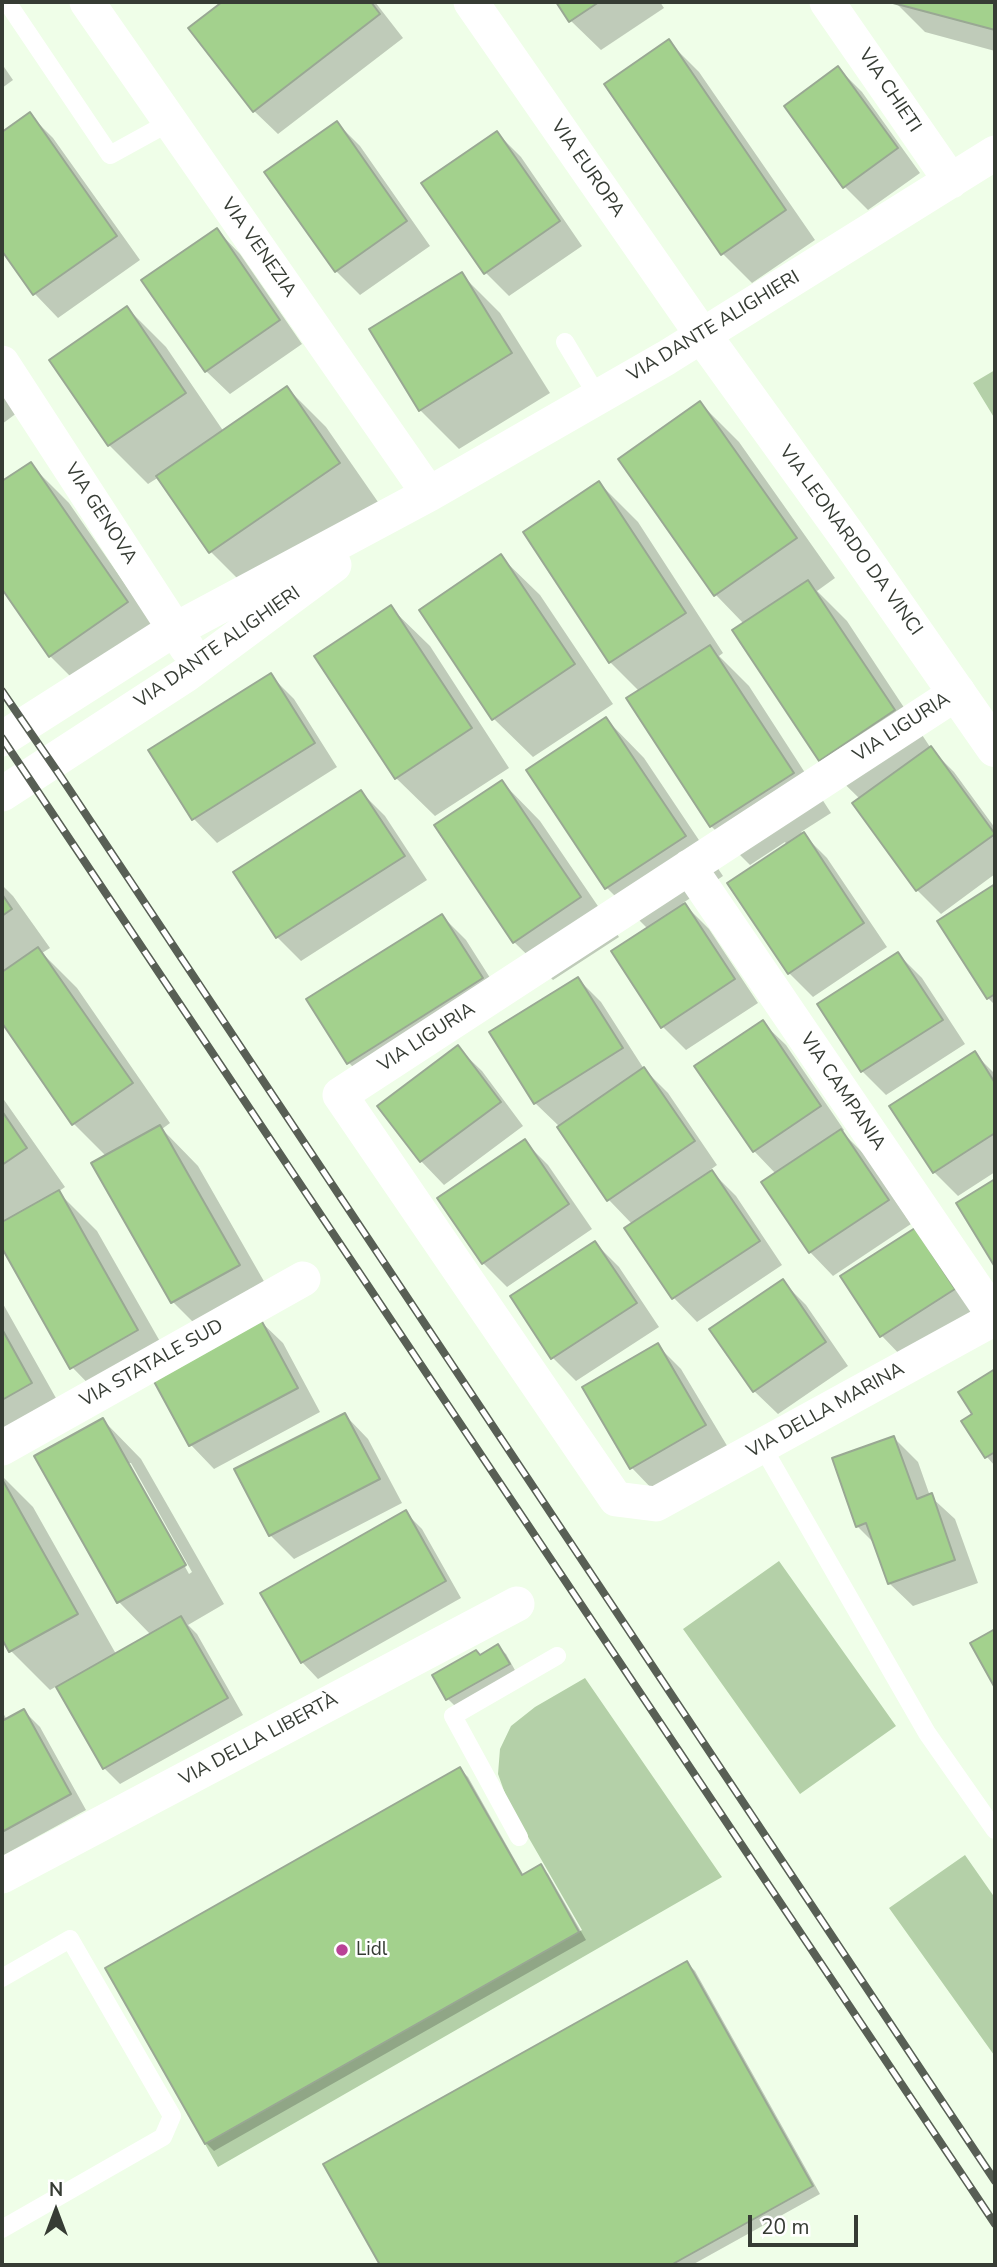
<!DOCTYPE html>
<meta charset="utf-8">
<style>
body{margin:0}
#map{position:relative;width:997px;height:2267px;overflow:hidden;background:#effee8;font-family:"Nunito Sans",sans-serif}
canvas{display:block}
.frame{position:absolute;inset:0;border:4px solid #363c34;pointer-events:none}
.north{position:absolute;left:21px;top:2176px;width:70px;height:70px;-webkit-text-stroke:5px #fff;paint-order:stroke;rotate:0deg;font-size:19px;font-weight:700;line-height:28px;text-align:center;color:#363c34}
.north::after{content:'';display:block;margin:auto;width:24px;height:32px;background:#363c34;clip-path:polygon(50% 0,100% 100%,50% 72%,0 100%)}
.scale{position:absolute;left:748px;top:2215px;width:110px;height:32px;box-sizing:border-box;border:4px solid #363c34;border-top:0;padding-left:9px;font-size:21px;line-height:24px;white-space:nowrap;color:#363c34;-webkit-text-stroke:5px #fff;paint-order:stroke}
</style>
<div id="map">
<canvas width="997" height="2267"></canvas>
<div class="frame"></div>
<div class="north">N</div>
<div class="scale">20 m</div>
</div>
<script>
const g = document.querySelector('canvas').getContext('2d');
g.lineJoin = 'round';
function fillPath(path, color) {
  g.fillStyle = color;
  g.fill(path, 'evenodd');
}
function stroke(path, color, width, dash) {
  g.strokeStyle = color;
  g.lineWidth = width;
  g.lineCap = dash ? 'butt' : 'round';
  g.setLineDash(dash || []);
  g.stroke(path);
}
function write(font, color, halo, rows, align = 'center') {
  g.font = font + ' "Nunito Sans",sans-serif';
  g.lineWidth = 5;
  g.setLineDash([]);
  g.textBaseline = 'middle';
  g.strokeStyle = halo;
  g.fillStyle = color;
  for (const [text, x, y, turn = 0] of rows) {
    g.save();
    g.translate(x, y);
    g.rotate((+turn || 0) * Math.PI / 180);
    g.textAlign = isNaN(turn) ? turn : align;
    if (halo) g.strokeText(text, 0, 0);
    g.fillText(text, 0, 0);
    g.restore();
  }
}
const green = new Path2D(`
 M995 370V419L973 383Z
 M779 1561 896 1726 800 1794 683 1629Z
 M585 1678 722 1877 218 2167 205 2144 582 1930 508 1802 498 1774 500 1749 511 1726 535 1707Z
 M965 1855 995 1898 994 2055 889 1908Z`);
const shadow = new Path2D(`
 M225 2H375L403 38 278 134 254 111 190 28Z
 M558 2H660L664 8 601 50 571 21Z
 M895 2H995V51L925 32Z
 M669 42 699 72 815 240 752 283 722 253Z
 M2 64 13 80 2 88Z
 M838 68 862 92 920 173 868 210 844 186Z
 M29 114 53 138 140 260 58 318 35 294 2 248V134Z
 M337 123 360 146 430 246 360 295 336 271Z
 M497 133 521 157 582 246 509 296 485 272Z
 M217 230 240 254 302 344 230 394 206 371Z
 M462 275 500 313 550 393 459 449 420 410 371 330Z
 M127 308 166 347 224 432 287 388 326 427 378 502 249 590 210 551 159 477 148 484 109 445Z
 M2 376 25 407 2 424Z
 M700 403 739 442 835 578 817 591 847 621 932 750 954 772 995 828V874L941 914 917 890 860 799 820 760 744 624 716 595 620 459Z
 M30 464 69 503 165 642 89 695 50 656 2 586V484Z
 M599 483 638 522 723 653 719 656 749 686 831 813 801 832 827 858 887 947 813 997 789 973 787 845 785 842 750 865 711 826 640 692 610 662Z
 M501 557 540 595 613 704 533 757 494 719Z
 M391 608 430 646 509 768 435 816 396 778Z
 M270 675 294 699 337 767 217 843 194 819 150 750Z
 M606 719 644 758 723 876 683 903 709 929 758 1003 686 1050 662 1026 648 929 607 888 528 771Z
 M502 782 540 821 619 937 553 980 514 942Z
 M361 792 385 816 427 880 301 961 277 937 235 873Z
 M2 885 13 896 50 948 42 953 77 988 170 1123 162 1129 198 1166 277 1304 212 1341 173 1302 94 1163 106 1156 74 1124 2 1020Z
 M995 886V1005L988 998 939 922Z
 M442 916 466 940 506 1003 372 1086 349 1063Z
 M898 954 922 978 965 1044 886 1095 862 1071Z
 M578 979 601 1002 644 1069 668 1093 717 1165 710 1170 736 1196 782 1265 697 1322 674 1298 627 1229 633 1225 609 1200 560 1127 535 1103Z
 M762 1022 786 1045 844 1130 842 1132 865 1155 911 1224 833 1276 810 1252 776 1174 754 1151Z
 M458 1048 482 1071 523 1126 444 1185 421 1161Z
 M975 1054 995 1074V1172L958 1196 934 1172Z
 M2 1097 65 1187 58 1192 97 1231 174 1366 259 1320 283 1343 320 1412 214 1469 191 1445 156 1381 110 1406 72 1367 2 1245V1224L4 1223 2 1221Z
 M524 1141 548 1165 592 1229 507 1287 483 1263Z
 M915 1230 977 1313 905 1360 882 1336 843 1277Z
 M595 1243 619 1267 659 1327 576 1381 553 1358Z
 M782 1281 806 1305 848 1366 778 1414 754 1391Z
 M2 1302 70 1423 2 1456Z
 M657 1345 681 1369 729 1449 655 1492 632 1468 584 1388Z
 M995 1371V1466L987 1457 964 1421 975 1415 960 1393Z
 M345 1415 368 1439 402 1503 294 1559 270 1535Z
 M103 1420 141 1459 224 1604 188 1625 197 1634 243 1715 120 1784 104 1768 57 1686 50 1690 11 1651 2 1635V1476L33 1507 116 1654 151 1635 119 1602 37 1456ZM127 1463H131L192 1572 189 1574Z
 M894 1438 918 1462 930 1496 955 1519 978 1583 913 1606 889 1583 875 1544 857 1526Z
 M406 1513 422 1529 461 1598 318 1679 302 1662Z
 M498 1647 506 1654 516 1672 456 1707 448 1699 435 1676 480 1657Z
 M2 1711 7 1720 24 1711 40 1727 86 1810 2 1856Z
 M460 1769 468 1777 524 1876 541 1867 548 1874 586 1940 214 2151 206 2143Z
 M687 1963 695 1971 820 2194 692 2265H382L325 2164Z`);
const building = new Path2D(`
 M222 2H371L380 14 253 112 188 28Z
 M556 2H599L569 22Z
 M893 2H995V30L893 3Z
 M669 39 786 210 721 255 604 84Z
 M838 66 898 148 843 188 784 106Z
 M30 112 117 236 33 295 2 251V132Z
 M337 121 407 221 335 272 264 172Z
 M497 131 560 221 484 274 421 183Z
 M217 228 280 320 205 372 141 280Z
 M462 272 512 353 419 411 369 329Z
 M127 306 186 393 108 446 49 360Z
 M287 386 340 463 209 553 156 476Z
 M700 401 797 538 714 596 618 459Z
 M31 462 128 602 49 657 2 589V481Z
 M599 481 686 613 609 663 523 532Z
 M501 554 575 664 492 720 419 610Z
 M808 580 895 710 819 761 732 630Z
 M391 605 472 728 395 779 314 656Z
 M710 645 794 773 710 827 626 698Z
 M271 673 315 743 192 820 148 750Z
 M606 717 686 836 605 889 526 770Z
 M931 746 995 834 916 891 852 803Z
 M502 780 581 897 513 943 434 825Z
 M361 790 405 856 276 938 233 872Z
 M804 832 864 923 788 974 727 883Z
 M995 884V994L987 999 937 921Z
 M2 894 12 909 2 916Z
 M685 903 735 979 661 1028 611 951Z
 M442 914 483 978 347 1064 306 999Z
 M38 947 133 1083 72 1125 2 1023V972Z
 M898 952 943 1020 861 1072 817 1004Z
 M578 977 623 1048 534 1104 489 1032Z
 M763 1020 821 1106 753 1152 694 1066Z
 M458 1045 501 1102 420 1162 377 1106Z
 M975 1051 995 1083V1133L933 1173 889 1106Z
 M644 1067 695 1141 607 1201 557 1127Z
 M2 1111 27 1148 2 1165Z
 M160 1125 240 1265 171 1303 91 1163Z
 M841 1129 889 1200 809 1253 761 1182Z
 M525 1139 569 1204 482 1264 437 1198Z
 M712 1170 760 1241 672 1299 624 1228Z
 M995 1179V1267L956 1203Z
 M59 1190 138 1330 70 1369 2 1248V1222Z
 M915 1228 955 1289 880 1337 840 1276Z
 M595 1241 637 1303 551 1359 510 1296Z
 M783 1279 826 1342 753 1392 709 1329Z
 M260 1318 298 1388 189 1446 151 1376Z
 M2 1329 32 1383 2 1400Z
 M658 1343 706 1425 630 1469 582 1387Z
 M995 1369V1452L985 1458 961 1421 972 1414 958 1392Z
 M345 1413 380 1479 269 1536 234 1469Z
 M103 1418 186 1565 117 1603 34 1456Z
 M894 1436 917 1499 932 1493 955 1560 888 1584 866 1523 856 1527 832 1458Z
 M2 1479 78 1614 9 1652 2 1639Z
 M406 1510 446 1581 301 1663 260 1593Z
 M181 1616 228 1698 103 1769 56 1687Z
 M995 1629V1688L970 1643Z
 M498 1644 510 1664 446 1700 432 1675 476 1650 480 1655Z
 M24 1709 71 1794 2 1832V1721Z
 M460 1767 522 1875 541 1864 579 1932 205 2144 105 1968Z
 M687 1961 813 2186 671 2265H380L323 2164Z`);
const service = new Path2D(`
 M7 2 110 155 170 122
 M565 342 598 397
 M762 1446 927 1733 995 1830
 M519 1837 453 1716 557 1656
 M2 1978 70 1939 172 2116 163 2137 2 2229`);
const minor = new Path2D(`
 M87 2 429 494
 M471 2 703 336
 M827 2 951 181
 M2 363 187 648
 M958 692 340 1095 616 1499 656 1504 995 1318
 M2 739 162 637 429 494 666 358 995 153
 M2 794 187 674 334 565
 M689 867 995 1317
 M2 1448 303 1279
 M2 1876 517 1604`);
const tertiary = new Path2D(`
 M703 336 848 537 995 748`);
const rail = new Path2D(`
 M2 691 59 774 995 2181
 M2 738 995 2224`);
const markers = [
 [342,1950,7,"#b94296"]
];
const streetNames = [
 ["VIA CHIETI",889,91,56],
 ["VIA EUROPA",587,169,55],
 ["VIA VENEZIA",258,248,55],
 ["VIA DANTE ALIGHIERI",714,327,-31],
 ["VIA GENOVA",100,514,57],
 ["VIA LEONARDO DA VINCI",850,541,54],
 ["VIA DANTE ALIGHIERI",218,648,-35],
 ["VIA LIGURIA",902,728,-33],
 ["VIA LIGURIA",427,1038,-33],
 ["VIA CAMPANIA",842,1092,56],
 ["VIA STATALE SUD",152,1364,-29],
 ["VIA DELLA MARINA",826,1411,-29],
 ["VIA DELLA LIBERTÀ",259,1740,-28]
];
const poiNames = [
 ["Lidl",356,1950]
];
fillPath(green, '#b4d0a8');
fillPath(shadow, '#0003');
fillPath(building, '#a3d18d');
stroke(building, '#99a893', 2);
stroke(service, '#fff', 18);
stroke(minor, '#fff', 35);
stroke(tertiary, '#fff', 38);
stroke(rail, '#585f55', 8);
stroke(rail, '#fff', 5, [16]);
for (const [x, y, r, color] of markers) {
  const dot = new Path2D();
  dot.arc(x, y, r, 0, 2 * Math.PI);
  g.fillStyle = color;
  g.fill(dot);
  stroke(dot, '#fff', 2.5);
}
write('19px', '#363c34', '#fff', streetNames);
write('19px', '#363c34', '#fff', poiNames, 'left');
</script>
